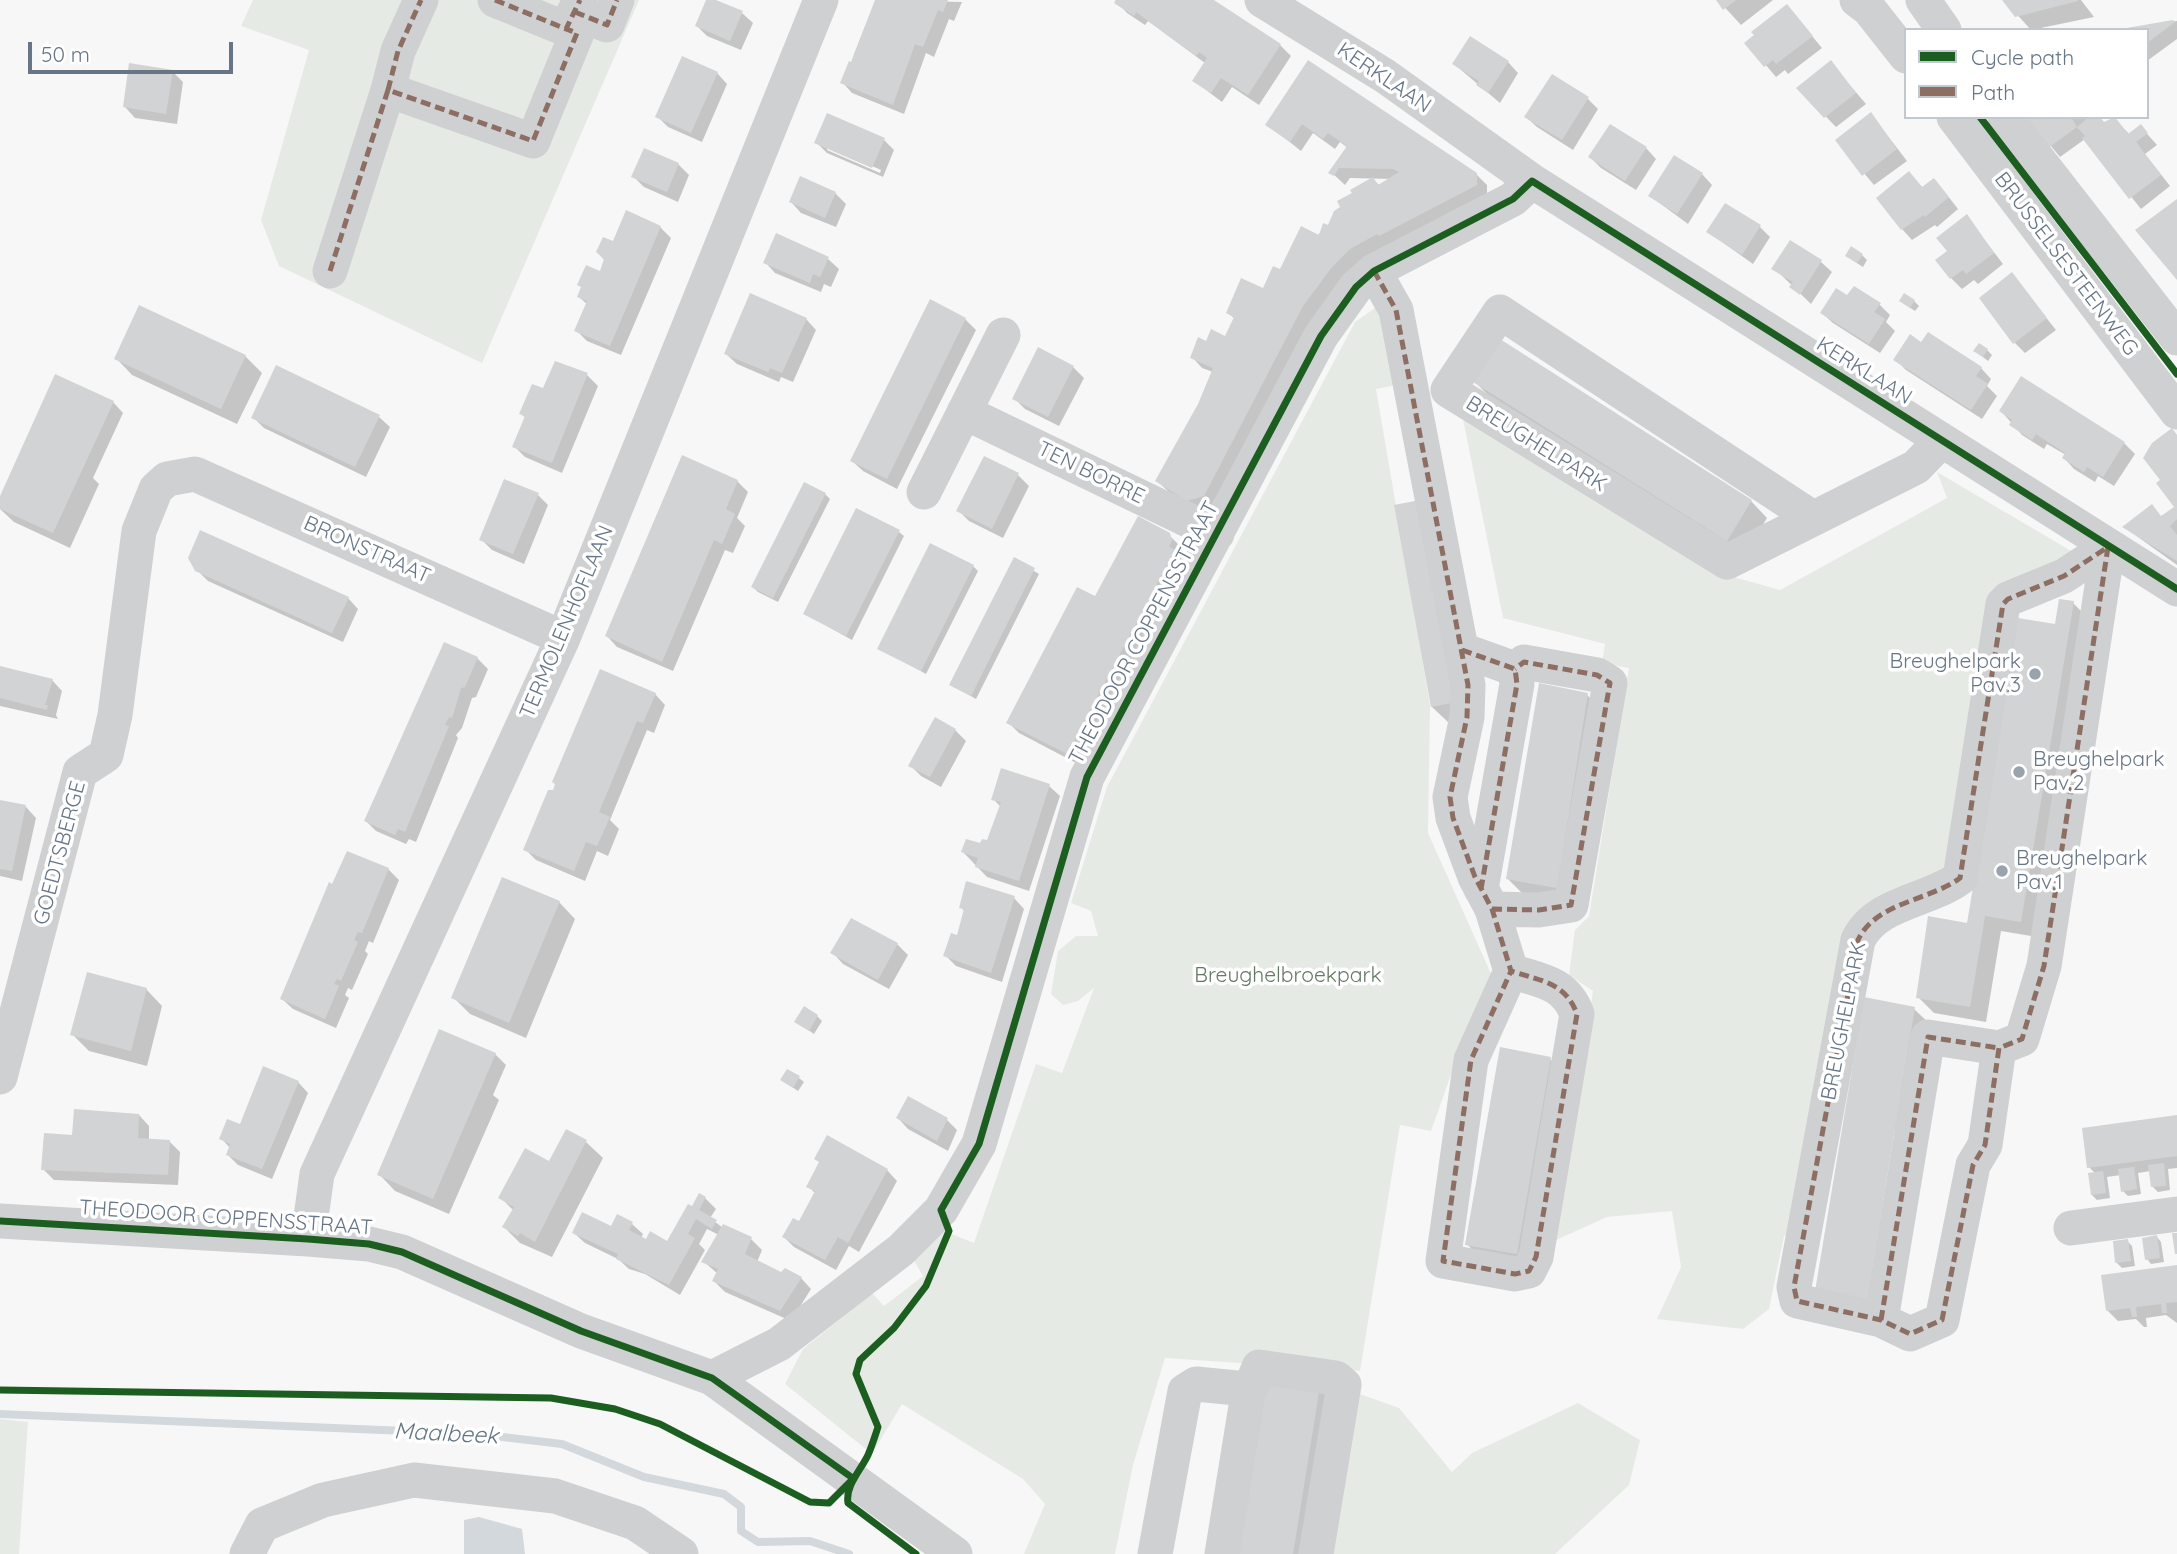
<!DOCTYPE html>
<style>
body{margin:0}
#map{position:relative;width:2177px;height:1554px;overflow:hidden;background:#f7f7f7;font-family:Quicksand,sans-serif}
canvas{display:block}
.legend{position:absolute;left:1904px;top:28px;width:245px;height:91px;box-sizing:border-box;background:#fff;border:2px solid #c2c8cf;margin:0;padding:9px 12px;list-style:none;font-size:21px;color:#667687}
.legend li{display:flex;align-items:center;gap:14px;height:35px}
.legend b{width:35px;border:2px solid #c2c8cf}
.scale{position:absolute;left:28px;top:42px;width:205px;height:32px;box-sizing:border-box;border:4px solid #667687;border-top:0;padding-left:9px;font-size:21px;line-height:24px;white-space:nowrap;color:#667687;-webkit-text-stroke:5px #fff;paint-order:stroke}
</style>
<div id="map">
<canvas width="2177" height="1554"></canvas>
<ul class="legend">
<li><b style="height:9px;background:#1b5e20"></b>Cycle path</li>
<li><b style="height:9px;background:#8d6e63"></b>Path</li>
</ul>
<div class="scale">50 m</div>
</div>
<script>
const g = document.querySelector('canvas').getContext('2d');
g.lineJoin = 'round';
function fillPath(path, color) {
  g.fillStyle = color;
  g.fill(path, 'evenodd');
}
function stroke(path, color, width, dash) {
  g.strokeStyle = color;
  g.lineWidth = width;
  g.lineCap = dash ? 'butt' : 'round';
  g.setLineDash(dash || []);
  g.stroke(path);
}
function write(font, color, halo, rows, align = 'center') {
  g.font = font + ' Quicksand,sans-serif';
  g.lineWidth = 7;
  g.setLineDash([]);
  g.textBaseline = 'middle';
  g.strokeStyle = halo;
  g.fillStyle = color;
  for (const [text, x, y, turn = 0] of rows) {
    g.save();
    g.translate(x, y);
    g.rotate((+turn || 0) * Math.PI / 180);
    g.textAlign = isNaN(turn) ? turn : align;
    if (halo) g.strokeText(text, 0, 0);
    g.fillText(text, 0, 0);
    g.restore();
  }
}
const green = new Path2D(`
 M253 0H639L482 363 279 266 261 220 309 50 241 26Z
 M1385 301 1397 385 1376 389 1430 705 1428 833 1497 987 1467 1030 1431 1131 1400 1125 1360 1371 1165 1358 1133 1465 1115 1554H1024L1045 1504 1023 1479 902 1404 872 1454 785 1384 803 1349 872 1293 884 1306 923 1276 913 1259 944 1231 974 1243 1036 1064 1062 1073 1094 988 1078 1001 1063 1005 1051 994 1058 951 1076 936H1098L1091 911 1071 903 1107 787 1355 322Z
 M1463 419 1730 576 1780 590 1947 498 1937 472 2078 555 1992 592 1948 872 1869 906 1798 1228 1784 1236 1769 1309 1743 1329 1657 1319 1681 1267 1672 1211 1607 1217 1554 1241 1593 991 1569 975 1575 930 1589 916 1629 668 1602 663 1605 644 1503 618Z
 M1360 1394 1399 1408 1452 1472 1472 1453 1578 1403 1640 1440 1629 1485 1555 1554H1330Z
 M0 1419 28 1422 19 1554H0Z`);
const water = new Path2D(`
 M479 1517 522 1529 525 1554H464V1520Z`);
const shadow = new Path2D(`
 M708 0 742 13 753 23 741 50 707 36 697 26Z
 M876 0 962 2 954 21 949 19 934 57 926 53 904 114 852 93 842 82 853 64 854 54Z
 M1115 0H1211L1280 45 1291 56 1259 105 1232 87 1222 102 1194 81 1205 63 1148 21 1145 25 1127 13Z
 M1718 0H1773L1741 25Z
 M2004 0H2081L2094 17 2031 30Z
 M1787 6 1822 48 1788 74 1785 70 1776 77 1747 43Z
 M2177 21V39L2147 61V30H2116Z
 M1308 62 1476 174 1487 185V195L1361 260 1214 507 1199 511 1168 491 1157 481 1199 405 1213 372 1202 368 1192 357 1206 343 1226 338 1235 319 1228 313 1264 290 1373 179 1380 186 1392 179 1350 178 1345 185 1331 172 1348 148 1340 142 1335 149 1313 133 1301 151 1267 124Z
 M1508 62 1518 73 1500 103 1454 64Z
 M1831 63 1866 104 1836 127 1798 88Z
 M172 71 183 82 177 124 135 118 125 107Z
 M717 73 727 84 702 142 668 127 658 117Z
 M1588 99 1598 109 1573 150 1537 127 1526 117Z
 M1871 114 1907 161 1874 185 1837 141Z
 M2027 117H2099L2105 124 2113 117 2130 135 2141 127 2157 145 2145 154 2170 186 2141 209 2085 139 2060 157Z
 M884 140 894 150 883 177 827 153 816 142ZM827 146 881 170 880 173 827 150Z
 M1646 148 1656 159 1636 190 1601 168 1590 157Z
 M678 164 689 175 678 202 644 187 633 176Z
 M1909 173 1923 188 1944 191 1958 209 1937 227 1935 225 1912 240 1902 229Z
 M1702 174 1712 185 1688 224 1650 196Z
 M835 193 846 204 836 227 801 213 791 202Z
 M1967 217 2003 264 1978 284 1974 280 1962 289 1951 278 1949 251Z
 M660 227 671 238 621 355 587 341 576 330 588 305 579 297 601 273 605 261 600 255 604 239 614 243Z
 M1760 227 1770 237 1753 264 1708 232Z
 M1862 255 1867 260 1863 267 1852 260Z
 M828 259 839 269 831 287 824 284 821 292 775 273 765 262Z
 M1821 262 1832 272 1811 304 1774 268Z
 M2012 275 2056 330 2025 353 2015 343Z
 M1848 298 1879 304 1890 315 1886 322 1895 331 1880 353 1833 323 1822 313Z
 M1914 301 1919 306 1915 311 1906 305Z
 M806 319 816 330 793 382 781 377 779 382 737 364 726 354Z
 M965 319 976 330 897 489 863 471 852 461Z
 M1987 350 1992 355 1988 361 1975 351Z
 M245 356 262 373 237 424 132 375 116 358Z
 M1895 359 1981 368 1991 379 1987 386 1997 396 1982 419 1906 370Z
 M556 363 587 375 598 386 562 473 525 457 514 446 526 418 521 414 544 391Z
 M1073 367 1084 378 1059 426 1025 409 1014 398Z
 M1475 382 1751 501 1767 518 1744 556 1491 398Z
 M113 402 123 413 93 478 99 484 70 548 14 522 0 509V500Z
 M2001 411 2124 443 2135 454 2114 486 2098 476 2095 482 2074 469 2064 458 2066 455 2047 444 2044 449 2022 435Z
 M253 417H379L390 427 366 477 264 428Z
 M2177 436V565L2124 527 2162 518 2176 507Z
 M985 459 1018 475 1029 486 1003 538 969 521 959 511Z
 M737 481 748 492 737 518 745 526 733 553 725 550 673 671 617 647 607 636Z
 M825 494 830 499 778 602 758 592 753 587Z
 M538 495 548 505 524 564 492 550 481 539Z
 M1396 506 1472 718 1449 723 1432 707Z
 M899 532 904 536 852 640 805 614Z
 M1169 535 1180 546V557L1185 562 1078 764 1019 733 1008 722 1095 598Z
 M1014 559 1039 574 976 699 951 685Z
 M973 566 978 571 926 674 879 648Z
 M197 570 348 598 358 609 343 642 208 581Z
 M2073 603 2089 619 2037 937 2001 931 1986 1022 1934 1013 1918 997 1968 925 2057 626Z
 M477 658 488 669 476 697 472 698 462 728 456 735 458 738 416 842 409 839 406 844 376 831 366 821Z
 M0 668 52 680 62 691 56 715 58 719 0 706Z
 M655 694 665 705 654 733 647 730 610 820 619 829 608 856 597 851 585 881 536 860 525 849Z
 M1587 695 1604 711 1573 903 1524 895 1508 879Z
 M955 730 966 741 941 787 921 776 910 765Z
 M1049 786 1060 796 1029 891 987 877 963 852 988 843 1001 807 993 799Z
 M0 801 26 807 36 818 22 881 0 876Z
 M388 869 399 880 373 943 369 941 365 951 368 954 352 990 348 988 345 995 349 998 336 1028 293 1009 282 999Z
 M1014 898 1024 909 1002 982 956 966 945 955 958 937 965 912 961 907Z
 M559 902 575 919 526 1038 470 1014 453 997Z
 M897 944 908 955 889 989 843 964 833 953Z
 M146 989 162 1006 147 1066 89 1051 72 1034Z
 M1914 1009 1931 1025 1832 1313Z
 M817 1016 822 1021 814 1034 797 1022Z
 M495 1054 506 1065 493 1095 499 1100 449 1214 395 1191 379 1174Z
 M1550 1059 1566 1075 1533 1269 1483 1261 1467 1244Z
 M799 1078 804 1082 798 1091 782 1080Z
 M298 1082 308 1093 272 1179 238 1165 228 1155 230 1148 221 1138Z
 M139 1115 149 1126V1140L169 1141 180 1152 178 1185 54 1180 43 1169 74 1137Z
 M2177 1117V1168L2168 1169 2170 1190 2158 1192 2153 1187 2151 1171 2138 1173 2141 1194 2128 1196 2123 1191 2121 1175 2107 1177 2110 1198 2097 1200 2092 1195 2096 1174 2089 1167Z
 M898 1118 947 1120 957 1130 948 1151 908 1129Z
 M567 1132 586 1142 603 1158 552 1257 520 1243 504 1227 514 1211 500 1197 549 1163Z
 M887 1170 897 1181 859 1252 849 1246 836 1270 794 1247 784 1237 800 1224 816 1194 808 1186Z
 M705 1198 716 1209 710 1218 723 1228 751 1239 762 1250 757 1262 782 1275 801 1278 811 1289 791 1321 725 1292 714 1281 718 1274 703 1261 719 1235 707 1229 699 1244 705 1250 680 1295 645 1274 629 1269 618 1259 585 1243 574 1233 612 1228 617 1216 632 1224 643 1234 641 1238 668 1244 692 1208Z
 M2157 1237 2161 1242 2164 1262 2151 1264 2147 1259Z
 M2127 1241 2132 1246 2135 1266 2122 1268 2117 1263Z
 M2177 1267V1323L2166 1315 2146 1318 2147 1327H2144L2136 1319 2118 1321 2107 1310Z
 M1319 1388 1336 1404 1312 1554H1239Z`);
const stream = new Path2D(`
 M0 1414 477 1434 562 1444 644 1477 724 1494 741 1507V1531L758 1542 810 1541 849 1554`);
const building = new Path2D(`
 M706 0H716L743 11 730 41 695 26Z
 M875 0H948L943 12 938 10 923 47 915 44 893 105 840 83 849 61 851 62Z
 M1116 0H1214L1281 44 1248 95 1221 78 1211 93 1192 81 1207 58 1199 52 1196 56 1136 12 1134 16 1114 3Z
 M1716 0H1736L1723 10Z
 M2002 0H2078V1L2015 17Z
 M1787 4 1813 36 1776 64 1773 60 1764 67 1744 43 1754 35 1751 32Z
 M2173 20 2175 22 2147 43V30H2115Z
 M1470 36 1509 61 1488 93 1476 85 1479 81 1452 64Z
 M682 56 718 72 691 133 655 117Z
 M1308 60 1477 173V185L1379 236 1377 234 1350 249 1332 267 1303 306 1204 496 1187 501 1155 481 1198 404 1213 368 1190 358 1198 337 1206 341 1211 329 1225 336 1234 317 1226 313 1241 278 1263 288 1273 266 1280 269 1301 226 1319 235 1323 223 1328 225 1334 211 1340 207 1337 201 1352 193 1350 190 1373 177 1378 185 1399 172 1393 169 1339 168 1334 176 1328 173 1347 146 1328 133 1323 139 1302 124 1290 142 1265 125Z
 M1831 60 1856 93 1824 118 1796 88Z
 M129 63 173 70 166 114 123 107Z
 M1552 74 1589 97 1562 140 1524 117Z
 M1871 112 1897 149 1862 176 1835 140Z
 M827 113 885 138 872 168 814 143Z
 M2024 117H2071L2077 127 2089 117H2100L2104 122 2115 117 2128 134 2141 124 2148 133 2136 142 2161 175 2129 199 2082 138 2085 136 2077 127 2048 148Z
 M1610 124 1647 147 1625 181 1588 157Z
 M644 148 679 163 667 192 631 177Z
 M1674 155 1703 173 1677 214 1648 196Z
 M1909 171 1922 187 1934 178 1949 197 1925 217 1924 215 1901 230 1876 198Z
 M800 176 836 192 825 218 789 202Z
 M2177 199V280L2135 230Z
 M1725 203 1761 225 1742 255 1706 232Z
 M626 210 661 226 610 346 574 331 587 301 577 297 581 287 577 285 586 265 600 271 604 259 596 252 603 237 613 241Z
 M1967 214 1994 253 1966 274 1963 270 1950 279 1935 260 1947 251 1936 238Z
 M776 233 829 257 820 277 813 274 810 283 763 263Z
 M1790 240 1822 260 1800 295 1789 287 1793 282 1771 269Z
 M1851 246 1863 254 1857 263 1845 256Z
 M2012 272 2047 318 2013 344 1979 298Z
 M1854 286 1881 303 1874 312 1885 319 1869 344 1820 313 1836 288 1847 295Z
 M750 293 807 318 782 373 770 368 768 372 724 354Z
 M1904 293 1915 300 1910 308 1899 301Z
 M930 299 966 318 887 479 850 461Z
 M139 305 246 355 221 409 114 359Z
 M1928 332 1982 367 1976 376 1988 384 1971 410 1893 360 1910 334 1921 342Z
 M1500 339 1752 500 1727 541 1473 382Z
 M1979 343 1988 349 1983 357 1973 351Z
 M1038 347 1074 366 1048 417 1012 399Z
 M555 361 588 373 552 463 512 447 525 416 519 414 532 384 543 388Z
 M276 365 380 415 355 467 251 418Z
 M55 374 114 401 53 533 0 509V496Z
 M2021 376 2125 442 2103 477 2087 467 2084 472 2062 458 2065 453 2036 434 2032 440 2009 425 2012 420 1999 411Z
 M2172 428 2177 435V519L2170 526 2177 535V561L2122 527 2152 504 2161 516 2174 507 2156 483 2160 480 2143 458 2152 443Z
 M682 455 738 480 726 509 735 514 722 544 714 540 662 662 605 636Z
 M984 456 1019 473 992 529 956 511Z
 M504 479 539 493 513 554 479 540Z
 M804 482 826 493 773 598 751 587Z
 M1420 500 1456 702 1431 707 1394 505Z
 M856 508 900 530 846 636 803 614Z
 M1138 516 1170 533 1172 540 1169 547 1175 550 1067 754 1006 723 1077 587 1095 596Z
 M200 530 349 597 332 633 195 571 188 558Z
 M930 543 974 565 921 671 877 649Z
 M1014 557 1035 568 971 696 949 685Z
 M2059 599 2074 601 2021 922 1985 916 1970 1007 1916 998 1928 916 1967 923 2018 618 2055 624Z
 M444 642 478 657 465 687 461 688 452 718 449 717 445 725 449 726 405 832 398 829 395 835 364 821Z
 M0 666 53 679 45 705H48L47 710 0 698Z
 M600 669 656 693 643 723 637 721 599 812 610 817 597 846 586 842 574 871 523 850 548 790H553L555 784 552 782Z
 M1539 683 1588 693 1557 888 1506 879Z
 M935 717 956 729 930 777 908 766Z
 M1001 768 1050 784 1019 881 975 867 978 858 961 852 966 839 980 843 982 839 987 840 1001 802 991 800Z
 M0 800 26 805 12 871 0 869Z
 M347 851 389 868 362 933 358 932 354 940 358 942 341 981 337 979 334 984 339 986 325 1019 280 999 329 882 332 884Z
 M502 877 560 901 509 1023 451 998Z
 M966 881 1015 896 991 973 943 956 951 933 957 935 964 909 959 908Z
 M851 918 898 943 878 980 830 953Z
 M87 972 147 988 131 1051 70 1035Z
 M1864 997 1915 1007 1866 1306 1814 1297Z
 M804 1006 818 1015 809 1031 794 1022Z
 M439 1029 496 1053 433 1199 377 1175Z
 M1500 1047 1551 1057 1517 1254 1465 1245Z
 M263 1066 299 1081 262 1169 226 1155 230 1144 219 1139 227 1119 240 1124Z
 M787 1069 800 1076 793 1088 780 1080Z
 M908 1096 948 1118 937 1141 896 1118Z
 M74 1109 139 1114 138 1138 170 1140 168 1175 41 1170 44 1133 72 1135Z
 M2177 1115V1156L2087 1168 2082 1128Z
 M566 1129 587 1140 535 1242 520 1233 518 1236 502 1227 514 1207 498 1198 525 1148 549 1161Z
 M827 1135 888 1169 848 1243 838 1237 825 1260 782 1237 793 1218 799 1221 815 1191 806 1187 819 1162 814 1159Z
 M2164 1163 2166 1186 2151 1187 2148 1165Z
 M2134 1167 2137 1189 2121 1192 2118 1169Z
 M2103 1171 2106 1193 2091 1195 2088 1173Z
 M699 1193 706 1197 699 1210 717 1220 712 1229 696 1219 688 1234 695 1238 669 1285 616 1259 618 1254 572 1233 582 1212 611 1226 617 1214 633 1222 629 1230 646 1239 650 1231 667 1241 688 1204 692 1206Z
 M723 1224 752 1237 745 1254 781 1272 785 1268 802 1277 780 1311 712 1281 718 1269 701 1262Z
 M2172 1233H2177V1254H2175Z
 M2157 1235 2160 1258 2145 1260 2142 1238Z
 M2128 1239 2131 1261 2115 1263 2113 1241Z
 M2177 1265V1302L2166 1303 2167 1313H2162L2161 1304 2136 1307 2137 1317H2132L2130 1308 2106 1311 2101 1275Z
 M1267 1377 1320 1386 1293 1554H1238Z`);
const minor = new Path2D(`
 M495 0 566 29 580 0
 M1262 0 1385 76 1532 181 2177 589
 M1857 0 1869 9 1906 56
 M1923 0 1944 30
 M575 12 607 25 617 0
 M388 90 398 51 421 0
 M1954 117 2177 412
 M2005 117 2177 338
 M330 271 388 90 533 141 577 33 566 29
 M1374 271 1396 310 1468 685 1467 717 1450 797 1453 818 1475 877 1492 909 1511 971 1471 1060 1443 1261 1515 1274 1529 1271 1536 1257 1577 1014C1565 982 1541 981 1511 971
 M964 412 1217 534
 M924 492 1003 335
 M1813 518 1500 312 1448 390 1727 562 1916 467 1941 441
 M2108 547 2044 966 2022 1039 1999 1048 1985 1145 1973 1165 1942 1320 1910 1334 1881 1320 1797 1301 1794 1287 1858 940C1876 902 1929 901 1960 878L2003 604 2008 599 2064 576Z
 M1462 650 1515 669 1517 684 1481 889
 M1492 909 1539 910 1571 905 1610 683 1597 675 1524 662 1515 669
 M0 1077 80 772 106 755 115 715 139 531 156 489 167 479 195 474 563 638
 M0 1221 308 1239 369 1244 402 1252 581 1331 712 1378 955 1554
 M2071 1228 2177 1214
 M308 1239 317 1174 563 638 821 0
 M1881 1320 1928 1037 1999 1048
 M712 1378 779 1344 901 1250 941 1210 979 1144 1087 777 1321 336 1356 287 1374 271 1513 199 1532 181
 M1248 1394 1259 1367 1336 1378 1344 1385 1316 1554
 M247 1554 262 1525 323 1500 414 1480 555 1496 635 1523 681 1554
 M1155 1554 1185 1391 1196 1384 1237 1388 1248 1394 1222 1554`);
const quiet = new Path2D(`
 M495 0 566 29 580 0
 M575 12 607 25 617 0
 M388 90 398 51 421 0
 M330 271 388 90 533 141 577 33 566 29
 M1374 271 1396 310 1468 685 1467 717 1450 797 1453 818 1475 877 1492 909 1511 971 1471 1060 1443 1261 1515 1274 1529 1271 1536 1257 1577 1014C1565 982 1541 981 1511 971
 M2108 547 2044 966 2022 1039 1999 1048 1985 1145 1973 1165 1942 1320 1910 1334 1881 1320 1797 1301 1794 1287 1858 940C1876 902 1929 901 1960 878L2003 604 2008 599 2064 576Z
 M1462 650 1515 669 1517 684 1481 889
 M1492 909 1539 910 1571 905 1610 683 1597 675 1524 662 1515 669
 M1881 1320 1928 1037 1999 1048`);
const cycleway = new Path2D(`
 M1980 117 2177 374
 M0 1221 308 1239 369 1244 402 1252 581 1331 712 1378 854 1479
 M0 1390 551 1398 615 1409 660 1424 810 1502 829 1503 851 1481
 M916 1554 848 1503C845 1486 861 1470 868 1455 872 1446 875 1436 878 1427L856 1374 860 1360 894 1328 926 1286 949 1231 941 1210 979 1144 1087 777 1321 336 1356 287 1374 271 1513 199 1532 181 2177 589`);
const markers = [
 [2035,674,7,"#99a3ae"],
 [2019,772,7,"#99a3ae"],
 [2002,871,7,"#99a3ae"]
];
const streetNames = [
 ["KERKLAAN",1384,78,34],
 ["BRUSSELSESTEENWEG",2066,264,53],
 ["KERKLAAN",1864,371,32],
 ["BREUGHELPARK",1536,444,32],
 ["TEN BORRE",1091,473,26],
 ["BRONSTRAAT",367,550,24],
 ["TERMOLENHOFLAAN",567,622,-67],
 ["THEODOOR COPPENSSTRAAT",1144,633,-62],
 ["GOEDTSBERGE",60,853,-75],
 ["BREUGHELPARK",1844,1021,-79],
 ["THEODOOR COPPENSSTRAAT",226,1218,4]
];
const poiNames = [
 ["Breughelpark",2021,662,"right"],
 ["Pav.3",2021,686,"right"],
 ["Breughelpark",2033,760],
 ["Pav.2",2033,784],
 ["Breughelpark",2016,859],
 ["Pav.1",2016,883]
];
const parkNames = [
 ["Breughelbroekpark",1288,976]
];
const waterNames = [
 ["Maalbeek",446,1434,3]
];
fillPath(green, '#e6eae5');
fillPath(water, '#d3d8dc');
fillPath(shadow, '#0003');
stroke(stream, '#d3d8dc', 8);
fillPath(building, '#d2d3d4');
stroke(minor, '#cfd0d2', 35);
stroke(quiet, '#8d6e63', 5, [10, 5]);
stroke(cycleway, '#1b5e20', 7);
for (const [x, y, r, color] of markers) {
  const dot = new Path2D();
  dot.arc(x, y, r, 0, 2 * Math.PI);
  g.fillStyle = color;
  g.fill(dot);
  stroke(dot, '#fff', 2.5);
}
write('21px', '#667687', '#fff', streetNames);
write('21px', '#667687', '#fff', poiNames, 'left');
write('21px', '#647962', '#fff', parkNames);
write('italic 23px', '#637783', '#fff', waterNames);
</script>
